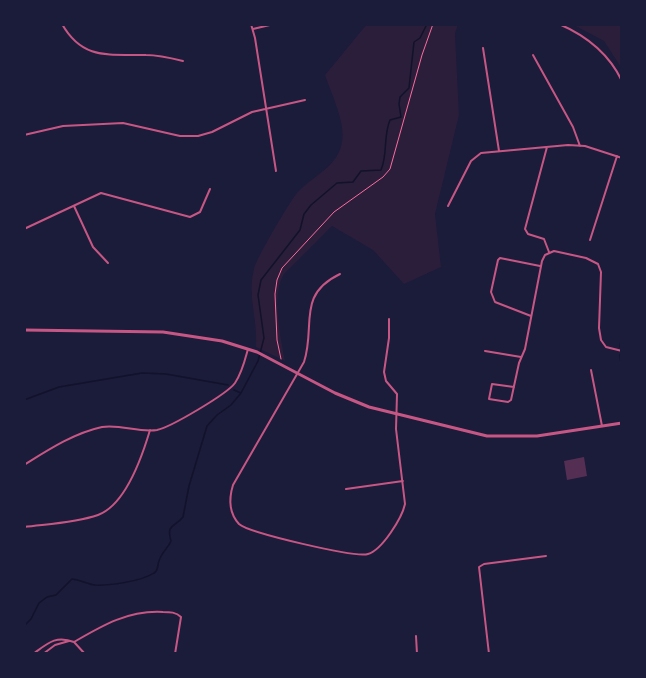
<!DOCTYPE html>
<style>
body{margin:0}
#map{position:relative;width:646px;height:678px;overflow:hidden;background:#1b1b3a;font-family:Rubik,sans-serif}
canvas{display:block}
.frame{position:absolute;inset:0;border:26px solid #1b1b3a;pointer-events:none}
</style>
<div id="map">
<canvas width="646" height="678"></canvas>
<div class="frame"></div>
</div>
<script>
const g = document.querySelector('canvas').getContext('2d');
g.lineJoin = 'round';
function fillPath(path, color) {
  g.fillStyle = color;
  g.fill(path, 'evenodd');
}
function stroke(path, color, width, dash) {
  g.strokeStyle = color;
  g.lineWidth = width;
  g.lineCap = dash ? 'butt' : 'round';
  g.setLineDash(dash || []);
  g.stroke(path);
}
const green = new Path2D(`
 M367 24H458L455 34 459 115 435 214 441 267 404 284 373 250 332 226 284 274C271 295 281 338 285 361L256 347C258 321 247 294 254 269 256 259 290 201 297 193 312 176 338 167 342 142 346 124 331 93 325 75Z
 M572 24H622V69L604 41Z`);
const stream = new Path2D(`
 M620 347 622 334
 M620 355 622 373
 M234 390 241 393
 M24 400 59 387 142 373 166 374 228 385
 M24 626 31 619 39 603 47 597 56 595 72 579C81 580 87 584 95 585 109 586 142 581 154 573 159 570 157 565 159 561 161 553 168 548 171 541 166 524 174 528 183 517L189 486 207 426 217 415 231 405 241 393 258 361 264 338 258 295 261 280 300 230 304 214 311 205 337 183 353 182 361 171 381 170C388 154 383 136 390 120L401 117 399 104 400 97 409 88 414 42 420 38 427 24
 M24 642 25 646`);
const building = new Path2D(`
 M584 457 587 476 567 480 564 461Z`);
const path = new Path2D(`
 M281 359 277 340 275 294 277 280 282 268 334 212 383 177 390 169 422 55 433 24`);
const minor = new Path2D(`
 M62 24C83 61 110 54 146 55 159 55 171 58 183 61
 M251 24 255 38 276 171
 M559 24C587 36 609 54 622 81
 M253 29 274 24
 M483 48 499 151
 M533 55 573 127 580 146
 M24 135 63 126 123 123 180 136H198L212 132 252 112 305 100
 M547 147 525 229 528 234 544 239 549 252
 M74 206 93 247 108 263
 M448 206 471 161 481 153 568 145 585 146 622 158
 M24 229 101 193 190 217 200 212 210 189
 M590 240 617 156
 M340 274C296 295 316 326 304 362L233 485C229 498 229 513 239 524 249 533 356 558 368 554 382 550 402 518 405 504L396 429 397 394 386 381 384 372 389 338V319
 M531 316 495 302 491 292 498 260 500 258 540 266
 M485 351 521 357
 M591 370 602 426
 M514 387 492 384 489 399 508 402 511 400 519 363 525 349 542 261 545 255 554 251 586 258 598 264 601 272 599 328 601 340 606 347 622 351
 M24 465C48 450 74 433 102 427 121 424 139 433 157 430 171 427 227 394 235 383 242 373 245 360 248 349
 M346 489 403 481
 M24 527C47 524 75 523 98 515 125 505 142 457 150 430
 M416 636 417 654
 M33 654C48 643 56 635 74 642
 M43 654 55 645 69 641
 M85 654 74 642C103 625 129 610 163 612 170 612 176 612 181 617L175 654
 M489 654 479 567 484 564 546 556`);
const tertiary = new Path2D(`
 M24 330 163 332 222 341 257 352 335 393 369 407 487 436H537L622 423`);
fillPath(green, '#2a1e3b');
stroke(stream, '#12122b', 1.5);
fillPath(building, '#542f53');
stroke(path, '#ff6b9d', 1);
stroke(minor, '#c65784', 2);
stroke(tertiary, '#c65784', 3);
</script>
